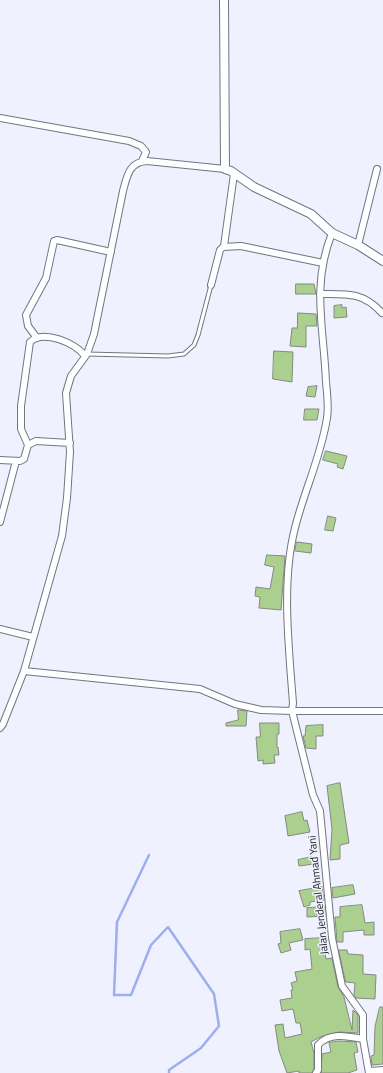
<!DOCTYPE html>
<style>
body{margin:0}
canvas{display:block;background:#eff2fe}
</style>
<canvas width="383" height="1073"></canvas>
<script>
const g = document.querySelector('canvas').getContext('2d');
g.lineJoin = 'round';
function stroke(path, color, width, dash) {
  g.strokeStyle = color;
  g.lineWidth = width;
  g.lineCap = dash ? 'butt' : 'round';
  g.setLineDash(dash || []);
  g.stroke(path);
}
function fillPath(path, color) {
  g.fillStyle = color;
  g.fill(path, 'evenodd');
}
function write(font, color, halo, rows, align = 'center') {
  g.font = font + ' "Titillium Web",sans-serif';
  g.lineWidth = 3;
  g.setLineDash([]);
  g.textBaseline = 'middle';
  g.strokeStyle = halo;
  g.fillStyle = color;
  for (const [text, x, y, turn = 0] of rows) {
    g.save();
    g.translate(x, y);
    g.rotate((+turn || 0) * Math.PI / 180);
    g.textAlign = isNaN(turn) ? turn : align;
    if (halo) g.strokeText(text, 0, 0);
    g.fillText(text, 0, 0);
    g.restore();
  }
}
const stream = new Path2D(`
 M149 855 117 922 114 995H131L151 945 168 927 214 994 219 1026 201 1048 169 1070V1073`);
const building = new Path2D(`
 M296 284H314L316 294H296Z
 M342 305V308L346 307 347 317 334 318V306Z
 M298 313 316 314 317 326H306V347L290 346 292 328H297Z
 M274 351 293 352 292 382 273 379Z
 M317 386 315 397 306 396 308 387Z
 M305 409H319L317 420H304Z
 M326 451 347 456 343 469 337 467 338 464 323 460Z
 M328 516 336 518 333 531 325 530Z
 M297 542 312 544 311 553 295 551Z
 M267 555 285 556 281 610 259 608 260 597 255 596 256 587 270 589 274 567 265 565Z
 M238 710 247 711 246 726H226V723L238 720Z
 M260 723H279V734H277V748L278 747 279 755H274L275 763 263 764V760L258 761 256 737H260Z
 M323 725V736H316V749L306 748 303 736H305L306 726Z
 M340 783 349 843 340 845V859L330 860 332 829 327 786Z
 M302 812 304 821 307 820 310 832 288 836 285 816Z
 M312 857 314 864 299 866 298 860Z
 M353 885 355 894 333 898 332 888Z
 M322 887 324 900 310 902V905L304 907 299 891Z
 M362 905 365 923 374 922V935H364V930L343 932V942H337L335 917H340V907Z
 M325 907V916L307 917V908Z
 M300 929 303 940 289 943 291 950 281 953 278 944 281 943 280 932Z
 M323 938 326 959 332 958 338 987 344 997 352 1030 353 1010 358 1015V1033L339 1032 320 1037 311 1042 314 1053V1069L312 1073H299V1071L287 1073 279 1051 275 1025 283 1024 285 1038 302 1034 300 1023H296L293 1009 282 1011 280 1000 292 998 291 990H293L291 983 297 981 295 972 312 969 310 949 305 950V939Z
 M339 950H347L348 954 363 955V974L376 975 375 999 356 998 354 995 355 983 346 982Z
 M380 1007H383V1064L372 1065 371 1056 374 1055 375 1027Z
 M339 1041 356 1042 358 1052 354 1053 357 1070 348 1073H321L322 1054 331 1052 329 1043Z`);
const service = new Path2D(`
 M87 354 168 356 184 354 194 345 198 335 211 285`);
const minor = new Path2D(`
 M0 118 129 141 141 146 146 152 142 161
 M225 169 147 161C129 162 127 176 123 191L94 334 87 354 71 376 66 393 70 452 67 498 62 536 24 671 200 689 235 704 261 710 292 711 293 703C289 649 281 581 295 528 304 491 321 457 327 418 329 407 327 394 326 382 324 329 311 286 332 233
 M358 245 377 169
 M224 246 234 174
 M211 285 220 250 223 247 241 246 323 263
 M320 294C347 294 363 292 382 313
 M37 338 28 326 26 315 46 278 54 241 57 240 111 252
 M28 445 21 429V406L30 342C43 329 76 343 85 356
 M0 460 20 461 24 459 28 445 36 441 70 443
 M0 522 16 461
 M0 629 33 637
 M0 728 3 724 24 671
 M369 1071 383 1070
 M316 1073 318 1070V1045C330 1032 347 1036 363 1039
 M369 1073 363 1039V1015L342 986 332 938 320 811 313 795 292 711H383`);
const tertiary = new Path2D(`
 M224 0 225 169 231 171 254 187 311 214 332 233 358 245 383 261`);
const streetNames = [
 ["Jalan Jenderal Ahmad Yani",319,895,-96]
];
stroke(stream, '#9daeee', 2.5);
fillPath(building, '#abcf8f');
stroke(building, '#838a7e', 1);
stroke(service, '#717582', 5);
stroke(minor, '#717582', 8);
stroke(tertiary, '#717582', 10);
stroke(service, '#fff', 3);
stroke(minor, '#fff', 6);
stroke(tertiary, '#fff', 8);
write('11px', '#202227', '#eff2fe', streetNames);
</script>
